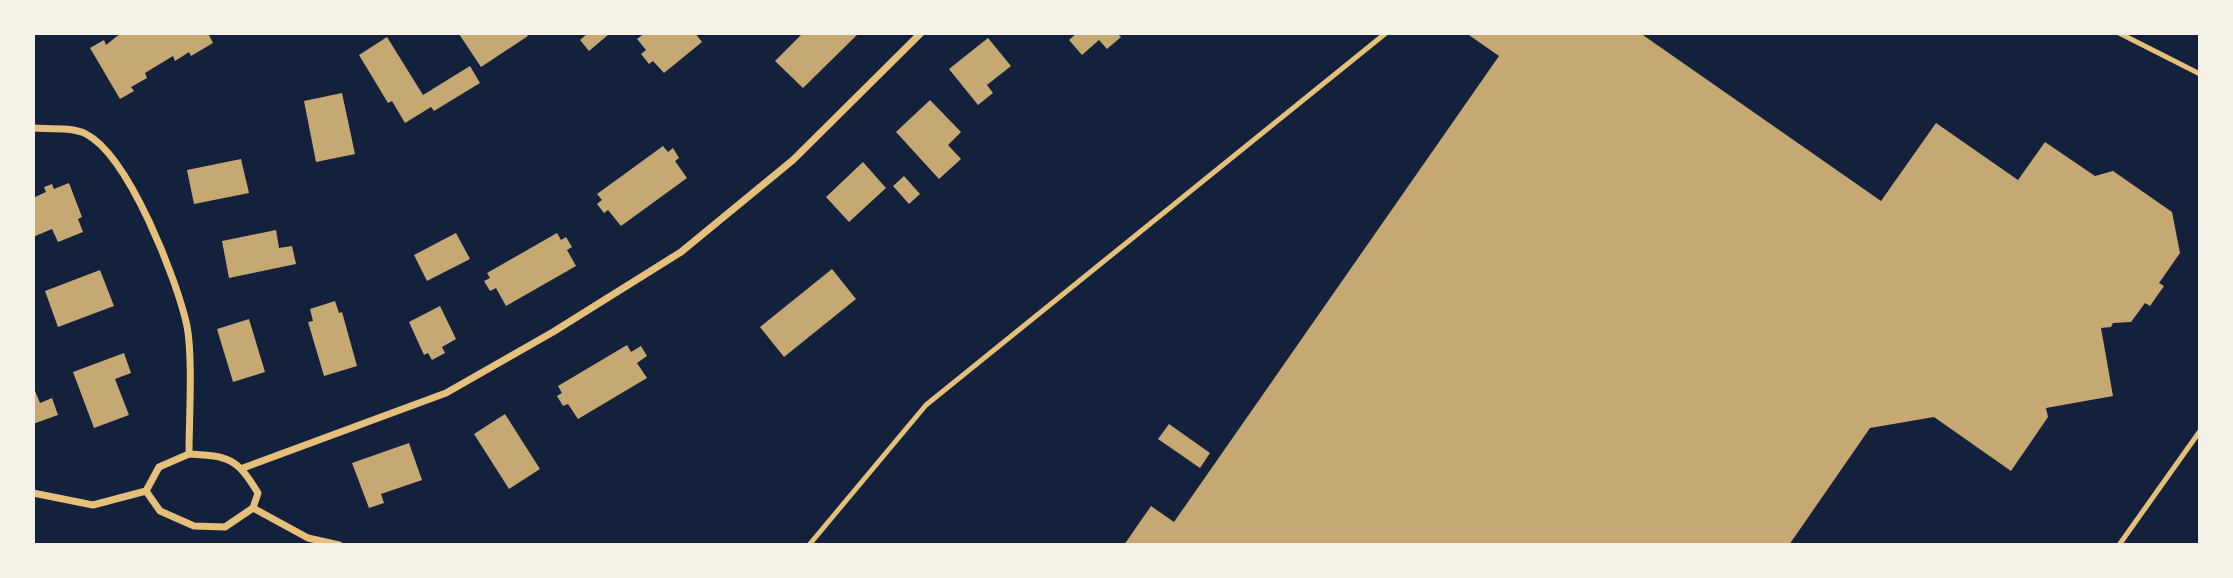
<!DOCTYPE html>
<style>
body{margin:0}
#map{position:relative;width:2233px;height:578px;overflow:hidden;background:#14213d;font-family:"Playfair Display",serif}
canvas{display:block}
.frame{position:absolute;inset:0;border:35px solid #f6f1e7;pointer-events:none}
</style>
<div id="map">
<canvas width="2233" height="578"></canvas>
<div class="frame"></div>
</div>
<script>
const g = document.querySelector('canvas').getContext('2d');
g.lineJoin = 'round';
function fillPath(path, color) {
  g.fillStyle = color;
  g.fill(path, 'evenodd');
}
function stroke(path, color, width, dash) {
  g.strokeStyle = color;
  g.lineWidth = width;
  g.lineCap = dash ? 'butt' : 'round';
  g.setLineDash(dash || []);
  g.stroke(path);
}
const building = new Path2D(`
 M121 33H208L213 43 191 56 189 52 175 61 173 56 145 73 147 78 131 87 134 91 120 99 90 48 104 40 106 45Z
 M526 33 528 36 481 67 459 34Z
 M588 33H607L608 35 589 51 580 40Z
 M645 33H695L702 42 664 73 653 61 649 64 641 54 646 50 637 39Z
 M803 33H859L803 88 775 61Z
 M1077 33H1117L1121 37 1107 49 1099 40 1082 55 1069 40Z
 M1466 33H1640L1881 201 1936 123 2018 180 2045 142 2095 176 2113 171 2172 212 2180 253 2159 283 2164 286 2150 306 2145 303 2131 322 2113 323 2111 327 2101 328 2113 396 2046 408 2048 417 2011 471 1934 417 1870 428 1789 545H1124L1151 506 1174 522 1499 56Z
 M387 37 423 95 470 66 480 83 434 111 431 107 405 123 392 101 388 103 359 55Z
 M988 38 1011 66 987 85 993 93 978 105 949 69Z
 M342 93 355 154 316 162 304 101Z
 M930 100 961 132 948 145 961 159 939 179 896 132Z
 M663 146 668 152 673 148 679 158 675 161 687 178 621 226 608 210 604 213 597 204 602 200 597 194Z
 M241 159 249 193 194 204 187 170Z
 M863 162 886 188 849 222 826 197Z
 M904 176 920 194 909 204 893 186Z
 M69 183 82 217 78 219 83 232 58 242 52 229 33 237V198L46 192 44 187 52 184 54 189Z
 M276 230 279 248 292 246 296 264 229 278 222 241Z
 M456 233 470 259 427 281 414 255Z
 M557 233 561 240 566 237 572 247 567 250 576 266 506 306 496 288 490 291 484 281 490 278 487 273Z
 M832 269 856 299 784 357 760 327Z
 M100 270 114 306 58 327 45 291Z
 M335 301 339 313 342 312 357 366 324 376 308 322 313 321 310 309Z
 M440 306 456 339 442 347 445 353 432 360 428 353 424 355 409 322Z
 M249 319 265 372 233 382 217 329Z
 M627 345 631 352 641 346 647 356 637 363 647 378 578 419 568 404 563 406 557 396 562 393 558 386Z
 M124 353 131 373 115 379 129 415 94 428 73 372Z
 M33 386 40 403 52 398 58 415 33 424Z
 M505 414 540 469 509 489 474 434Z
 M1169 424 1210 453 1200 468 1158 439Z
 M409 443 422 480 381 494 384 503 369 508 352 463Z`);
const service = new Path2D(`
 M2119 33 2200 74
 M809 545 926 405 1386 33
 M2119 545 2200 431`);
const minor = new Path2D(`
 M33 128C48 129 73 127 86 134 129 156 177 280 187 326 193 359 189 418 189 454
 M189 454C229 456 237 458 258 493L253 508 225 527 194 526 160 511 146 491 159 467Z
 M243 468 446 393 553 332 681 252 793 160 921 33
 M33 493 93 505 146 491
 M253 508 308 538 339 545`);
fillPath(building, '#c6a872');
stroke(service, '#e5c07b', 5);
stroke(minor, '#e5c07b', 7);
</script>
